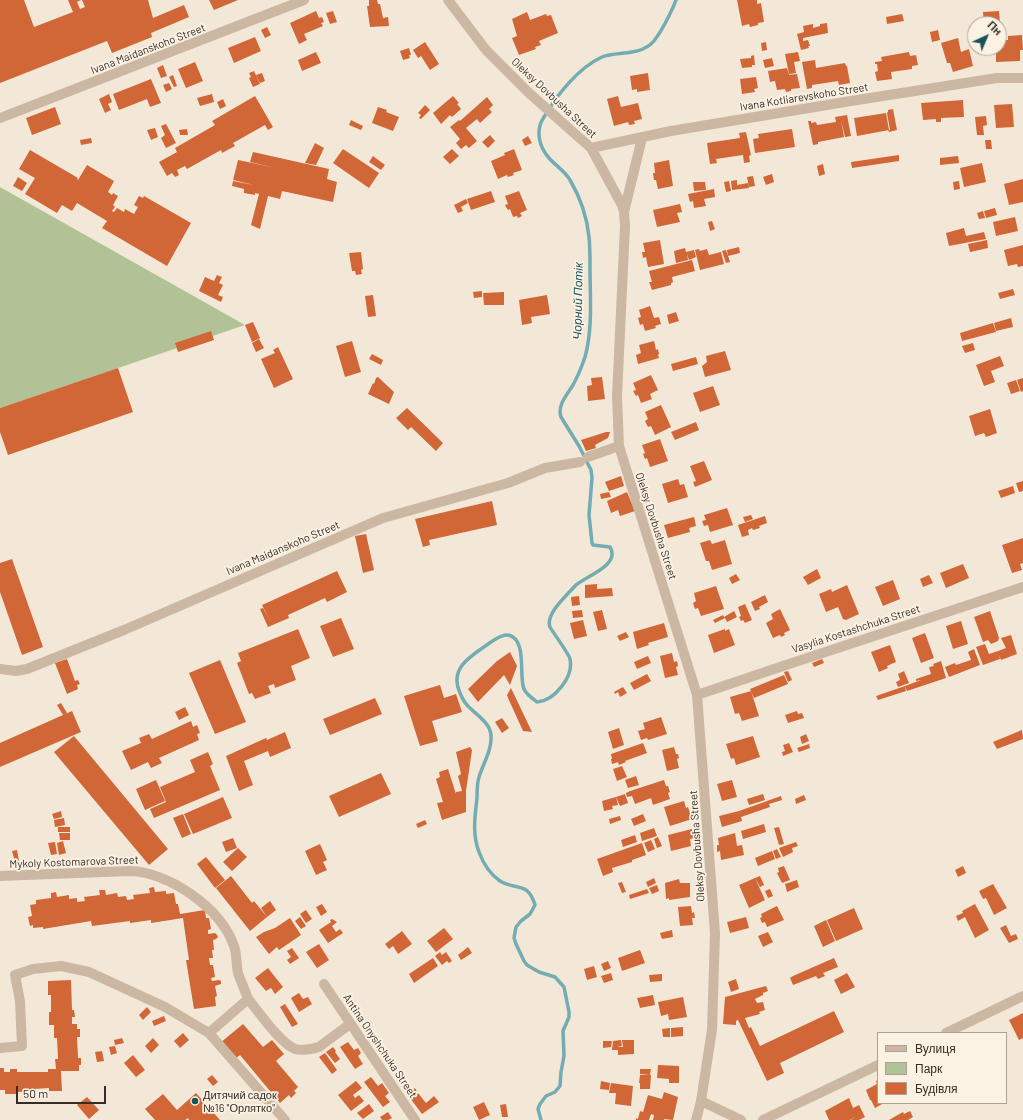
<!DOCTYPE html>
<meta charset="utf-8">
<style>
body{margin:0}
#map{position:relative;width:1023px;height:1120px;overflow:hidden;background:#f3e8d7;font-family:Barlow,sans-serif}
canvas{display:block}
.legend{position:absolute;left:877px;top:1032px;width:130px;height:72px;box-sizing:border-box;background:#fbf2e4;border:1px solid #aca398;margin:0;padding:5px 7px;list-style:none;font-size:12px;color:#362c25}
.legend li{display:flex;align-items:center;gap:8px;height:20px}
.legend b{width:20px;border:1px solid #aca398}
.north{position:absolute;left:967px;top:16px;width:40px;height:40px;box-sizing:border-box;background:#fbf2e4;border:1px solid #aca398;border-radius:50%;rotate:44deg;font-size:11px;font-weight:700;line-height:16px;text-align:center;color:#362c25}
.north::after{content:'';display:block;margin:auto;width:14px;height:18px;background:#17535b;clip-path:polygon(50% 0,100% 100%,50% 72%,0 100%)}
.scale{position:absolute;left:16px;top:1086px;width:90px;height:18px;box-sizing:border-box;border:2px solid #362c25;border-top:0;padding-left:5px;font-size:12px;line-height:14px;white-space:nowrap;color:#362c25;-webkit-text-stroke:3px #fbf2e4;paint-order:stroke}
</style>
<div id="map">
<canvas width="1023" height="1120"></canvas>
<ul class="legend">
<li><b style="height:5px;background:#ccb8a2"></b>Вулиця</li>
<li><b style="height:11px;background:#b1c396"></b>Парк</li>
<li><b style="height:11px;background:#d16637"></b>Будівля</li>
</ul>
<div class="north">Пн</div>
<div class="scale">50 m</div>
</div>
<script>
const g = document.querySelector('canvas').getContext('2d');
g.lineJoin = 'round';
function fillPath(path, color) {
  g.fillStyle = color;
  g.fill(path, 'evenodd');
}
function stroke(path, color, width, dash) {
  g.strokeStyle = color;
  g.lineWidth = width;
  g.lineCap = dash ? 'butt' : 'round';
  g.setLineDash(dash || []);
  g.stroke(path);
}
function write(font, color, halo, rows, align = 'center') {
  g.font = font + ' Barlow,sans-serif';
  g.lineWidth = 3.5;
  g.setLineDash([]);
  g.textBaseline = 'middle';
  g.strokeStyle = halo;
  g.fillStyle = color;
  for (const [text, x, y, turn = 0] of rows) {
    g.save();
    g.translate(x, y);
    g.rotate((+turn || 0) * Math.PI / 180);
    g.textAlign = isNaN(turn) ? turn : align;
    if (halo) g.strokeText(text, 0, 0);
    g.fillText(text, 0, 0);
    g.restore();
  }
}
const green = new Path2D(`
 M0 187 245 325 0 408Z`);
const stream = new Path2D(`
 M541 1120 538 1109 540 1104 546 1096 555 1092 560 1086 561 1072 564 1056 563 1031 569 1017V1012L564 987 555 977 539 972 527 965 524 961 516 944 514 938 516 927 521 921 530 914 535 905C528 881 517 891 500 881 490 874 483 863 479 852 472 834 475 816 477 798 477 791 477 783 479 777 483 764 492 750 491 736 491 724 478 716 470 708 465 704 462 698 460 693 448 667 473 655 491 642 497 638 506 632 513 637 526 646 519 677 524 689 526 694 533 699 537 702 554 701 574 677 570 659 569 654 554 634 550 627 545 614 567 595 576 585 586 576 621 565 610 547L593 545 592 543 589 515 592 478 591 470 579 446 561 417C557 405 567 395 573 385 578 376 582 366 585 357 593 328 590 297 590 267 590 257 590 246 589 237 587 217 580 197 570 180 565 171 556 166 549 158 539 147 535 130 544 117 557 95 578 68 602 57 611 53 622 54 632 52 639 51 645 49 651 44 659 37 672 11 676 0`);
const building = new Path2D(`
 M0 0H24L34 27 73 12 68 0H81L77 2 80 9 85 7 82 0H148L153 18 184 5 189 17 151 33 152 37 112 53 107 41 0 83Z
 M209 0H238L214 10Z
 M369 0H377L378 4H380L383 18 388 17 389 26 370 27 367 6H369Z
 M737 0H757V4L761 3 764 22 758 23V25L750 27 749 24 742 26Z
 M316 11 319 18 322 17 324 22 321 23 323 26 304 34 307 40 299 44 290 23Z
 M333 11 337 22 330 24 326 13Z
 M999 11 1000 23 998 24H984L983 12Z
 M527 12 530 20 546 14 547 16 551 15 558 33 539 41 541 45 535 47 536 49 519 55 512 38 517 36 512 19Z
 M902 14 904 21 887 24 886 17Z
 M827 23 828 33 803 38V41L808 40 810 46H808L809 48 801 50 797 34 804 32 803 26 813 24V28L820 26V24Z
 M267 27 271 35 265 38 261 30Z
 M938 30 940 40 932 42 930 32Z
 M1022 35 1023 50H1020V61L996 62V48H999V40H1008V36Z
 M255 37 261 51 234 63 228 48Z
 M958 38 961 52 969 49 973 66 953 72 950 63H947L941 43Z
 M425 42 439 64 430 70 421 56 418 58 413 50Z
 M766 42 767 50 762 51 761 43Z
 M409 48 411 55H409L410 58 403 60 400 51Z
 M316 52 321 63 302 71 298 60Z
 M798 52 800 61 794 62 796 73 789 74 785 54Z
 M909 52 910 56 916 55 918 65 912 66V69L891 72 892 79 877 81 875 72 878 71 877 64H875V62L882 61 881 57Z
 M754 55 755 65H752V67L742 68 740 59 751 58V56Z
 M772 58 774 66 765 68 763 60Z
 M815 60 816 68 845 63 846 66H847L850 83 839 85 838 81 812 85V88L807 89 802 62Z
 M195 62 203 81 186 88 178 69Z
 M163 65 167 76 161 78 157 68Z
 M787 68 789 75H787L797 74 800 88 791 89V91L786 92 785 89 777 90 775 81 770 82 768 71Z
 M254 71 260 84 253 87 249 78 251 77 249 73Z
 M262 73 265 81 260 83 256 75Z
 M648 73 650 90 637 92V89L632 90 630 76Z
 M173 75 177 86 174 87 169 77Z
 M756 77 758 88 754 89 755 92 742 94 740 79Z
 M151 79 161 103 150 107 147 99 119 110 113 94Z
 M169 83 172 89 166 92 163 85Z
 M109 94 112 102 108 104 111 110 105 113 99 99 105 96 107 101 105 96Z
 M212 94 214 102 200 106 197 98Z
 M255 96 273 127 268 130 265 125 233 143 235 146 222 153 221 150 187 169 185 166 177 170 179 175 175 177 172 173 167 176 159 162 177 152 175 148 215 125 212 121Z
 M453 96 459 103 457 104 461 109 452 117 450 115 441 124 433 113Z
 M618 96 621 107 638 103 642 119 634 121 635 124 629 125 628 122 614 126 607 99Z
 M487 97 493 105 489 109 492 112 480 123 477 119 466 128 477 141 469 148 466 145 461 149 456 143 460 139 450 127 459 120 460 121Z
 M223 99 226 106 220 109 217 102Z
 M963 100 964 117 941 118V122H936V119L923 120 921 103Z
 M1012 104 1014 127 996 128 994 105Z
 M425 105 430 110 421 119 419 118 421 115 418 113Z
 M55 107 61 124 32 135 26 118Z
 M378 107 387 110 386 112 399 117 393 131 372 123Z
 M893 109 897 130 889 132 888 130H890L887 113 888 112V110Z
 M886 113 889 130 857 136 854 118Z
 M847 115 851 136 845 137 841 120 844 137 818 142V144L813 145 808 121H811V123L816 122 817 125 836 122 835 117Z
 M986 116 987 125 983 126 984 135H977L975 117Z
 M351 120 363 126 361 130 349 125Z
 M166 124 176 143 166 148 161 138 165 135 161 126Z
 M155 128 158 137 151 140 147 130Z
 M187 129 188 135H180L179 130Z
 M792 129 795 147 755 153 753 139 759 138 758 134Z
 M746 132 751 155 749 156 750 162 744 163 743 155 716 159 717 163 710 164 707 143 740 138 739 133Z
 M490 135 495 141 488 148 482 142Z
 M528 136 532 143 525 146 522 140Z
 M91 138 92 143 81 145 80 140Z
 M985 140H991L992 149H986Z
 M315 143 324 148 316 165 305 163Z
 M343 149 379 173 369 188 333 163Z
 M452 149 459 156 450 164 443 157Z
 M514 149 522 170 513 173 514 175 508 177 507 175 498 179 491 161 505 155 504 153Z
 M30 150 78 178 77 179 78 180 87 165 114 181 108 192 112 195 113 193 118 196 113 205 115 207 112 211 114 212 117 208 124 212 125 209 134 214 138 207 134 205 139 196 143 198 144 196 191 223 167 266 102 228 107 221 77 203 72 211 62 205 57 213 25 194 35 178 19 169Z
 M253 152 329 169 327 179 337 182 333 202 282 191 280 199 268 196 260 229 251 225 259 194 255 193V195L244 193V189L232 186 233 181 254 185 233 180 238 160 276 168 250 162Z
 M899 155V161L852 168 851 162Z
 M373 156 385 165 381 170 369 162Z
 M958 156 959 163 940 165V158Z
 M669 160 673 186 658 189 656 180H654L653 173H655L654 163Z
 M982 163 986 182 964 187 960 168Z
 M823 164 825 174 819 176 817 166Z
 M772 174 774 182 766 185 763 177Z
 M753 176 755 186 749 187 747 177Z
 M18 177 27 183 22 191 13 186Z
 M1023 179V202L1009 205 1004 184Z
 M737 180V185L748 183 749 188 732 190 731 181Z
 M729 181 731 191 726 192 724 182Z
 M959 181 960 189 954 190 953 182Z
 M693 182H705L706 190 694 191Z
 M714 189 715 197 704 199 706 206 694 208 693 201 690 202 688 194Z
 M491 191 495 202 471 210 467 199Z
 M519 191 527 210 520 213 522 216 518 218 517 216 513 217 510 209 508 210 506 207 505 205 508 204 505 196Z
 M466 199 468 203 461 207 463 211 458 213 454 205Z
 M680 204 682 212 677 213 680 222 657 227 653 210Z
 M995 208 997 215 986 218 984 211Z
 M983 211 985 218 979 219 977 213Z
 M1015 217 1018 231 996 236 993 222Z
 M712 221 715 229 710 231 708 222Z
 M964 228 966 236 984 232 986 239 949 246 946 233Z
 M660 240 664 264 648 267 646 257 643 258 642 252H645L643 243Z
 M987 240 988 248 970 252 968 244Z
 M1023 245V266L1018 267 1017 264 1008 266 1004 250Z
 M739 247 740 253 728 256 727 250Z
 M685 248 686 252 694 250 696 257 689 260 687 254 688 260 676 263 674 251Z
 M699 249 700 251 707 249 709 255 721 252 724 264 700 270 695 250Z
 M726 250 730 262 726 263 722 251Z
 M361 252 363 269 361 270 362 274 356 275 355 271H352L349 253Z
 M692 260 695 271 672 277 673 282 671 283V285L652 290 649 282H652L649 271Z
 M217 275 222 277 219 283 223 285 218 295 223 297 221 302 199 291 205 277 214 281Z
 M1013 289 1015 295 1000 299 998 293Z
 M482 291V297L474 298 473 292Z
 M504 292V305H484L483 293Z
 M373 295 376 316 368 317 365 296Z
 M547 295 550 314 531 317 532 323 522 325 519 300Z
 M650 306 654 318 659 317 661 324 655 326 656 328 645 331 643 324 640 325 638 318 641 317 639 310Z
 M676 312 679 321 669 324 667 315Z
 M1011 318 1013 327 996 331 994 323Z
 M253 322 260 338 252 342 245 325Z
 M993 323 996 332 962 341 960 333Z
 M211 331 214 340 178 352 175 343Z
 M259 339 264 348 256 352 252 343Z
 M352 341 361 372 345 377 336 346Z
 M654 341 656 350 658 349 659 354 658 355 659 358 638 364 636 355 641 353 639 345Z
 M973 343 975 350 965 353 962 346Z
 M278 347 293 379 274 388 261 359 275 353 273 350Z
 M725 351 731 370 705 377 702 366 707 362 706 356Z
 M372 354 383 360 381 365 369 359Z
 M1000 356 1004 366 991 371 995 382 984 386 976 365Z
 M696 357 698 364 673 371 671 364Z
 M118 368 133 412 8 455 0 432V408Z
 M651 375 658 390 650 394 652 399 641 403 638 395 636 396 633 391 636 390 633 383Z
 M378 377 394 392 389 404 368 394 373 383 374 384 376 378Z
 M602 377 605 399 588 401 587 386 592 385 591 378Z
 M1023 378V391L1021 392 1017 380Z
 M1016 380 1020 391 1011 394 1007 383Z
 M713 386 720 405 700 412 693 393Z
 M661 405 671 427 655 435 651 426 648 427 645 421 648 419 645 412Z
 M407 408 443 443 436 451 411 427 408 430 396 418Z
 M990 409 997 433 986 437 984 433 975 436 969 416Z
 M696 422 699 430 675 440 671 432Z
 M606 432H610L608 438 595 445 596 448 586 451 581 440Z
 M660 439 668 461 650 467 647 458 645 459 643 454 645 453 642 445Z
 M704 461 712 480 695 487 693 482 696 481 690 466Z
 M621 476 624 486 609 491 605 482Z
 M678 479 680 485 684 484 688 497 668 503 662 484Z
 M1023 481V491L1019 492 1016 483Z
 M1013 486 1015 493 1001 498 998 491Z
 M609 492 611 497 601 499 600 494Z
 M627 492 635 511 620 516 618 510 611 513 607 501Z
 M492 501 497 525 429 540 430 545 423 547 415 519Z
 M727 508 733 525 710 532 708 525 704 526 702 521 706 520 704 515Z
 M751 515 753 519 745 522 743 517Z
 M765 516 767 523 759 526 760 528 753 530 752 528 748 530 749 535 742 537 738 525Z
 M694 517 696 526 689 528 690 532 668 538 664 525Z
 M366 534 374 570 363 573 355 536Z
 M1023 538V563L1020 564 1022 570 1012 573 1002 545Z
 M710 540 712 544 725 540 732 564 712 570 709 561H706L700 543Z
 M12 559 43 647 22 655 0 592V563Z
 M963 564 969 578 946 588 940 573Z
 M817 569 821 578 808 585 803 577Z
 M337 571 347 592 327 602 325 598 288 615 289 618 268 627 260 609 263 608 270 621 262 605Z
 M736 574 740 580 732 584 729 578Z
 M929 575 933 583 923 587 920 579Z
 M893 580 900 599 883 606 875 587Z
 M597 584V589L612 588 613 596 585 598V585Z
 M847 585 859 614 846 620 843 619 838 607 826 612 819 594 831 589 832 592Z
 M716 586 724 609 701 616 698 608 695 609 693 603 696 601 694 593 713 587 719 604 713 587Z
 M765 595 768 602 759 607 760 609 755 611 751 602Z
 M579 596 580 605 572 606 571 597Z
 M745 604 752 620 745 623 743 620 741 621 739 617 741 616 738 607Z
 M780 609 790 630 784 633 785 635 781 637 780 635 773 638 766 623 773 619 771 614Z
 M582 610 583 617 573 618 572 611Z
 M602 610 607 629 598 631 593 612Z
 M734 611 737 617 727 622 725 618 715 623 713 620 723 615 724 617Z
 M990 611 999 638 998 641 991 644 988 640 983 642 974 617Z
 M341 618 354 649 333 657 320 626Z
 M583 620 587 636 574 639 570 623Z
 M961 621 968 644 953 649 946 626Z
 M664 623 668 637 648 643 649 645 637 649 633 632Z
 M298 629 310 658 291 666 296 680 275 688 274 684 268 686 271 693 255 699 252 693 249 694 237 663 241 661 238 653Z
 M725 629V631L729 629 735 645 714 653 708 635Z
 M626 632 629 637 620 641 617 636Z
 M925 633 934 658 921 663 912 638Z
 M1011 635 1017 654 1001 660 999 655 1000 659 983 665 976 647 985 644 989 654 998 651 1006 648 1001 638Z
 M890 645 896 662 887 666 888 668 879 672 871 652Z
 M974 649 980 665 949 677 945 667 955 663 956 665 971 660 968 652Z
 M510 652 517 666 510 685 504 675 478 702 468 689 497 661Z
 M672 653 674 662 677 661 678 666 676 667 678 675 665 678 660 656Z
 M648 656 651 663 637 669 634 662Z
 M67 659 75 681 78 680 80 684 77 685 78 689 67 694 55 663Z
 M822 659 824 663 814 667 812 663Z
 M220 660 246 722 215 734 189 673Z
 M941 661 946 678 907 691 905 686 921 680 916 681V679L931 674 929 667 934 666 933 664Z
 M788 671 792 680 788 682 784 672Z
 M904 671 909 683 898 687 896 682 900 680 898 674Z
 M647 674 651 681 634 690 630 683Z
 M784 675 788 684 754 698 750 689Z
 M440 685 444 698 456 694 462 712 432 721 438 741 420 746 404 696Z
 M905 686 906 691 878 700 876 696Z
 M623 687 627 693 620 697 618 692 615 694 614 692Z
 M511 688 532 732 523 731 508 698 507 695Z
 M751 691 759 716 742 721 739 713 735 714 730 697Z
 M375 698 382 714 330 735 323 719Z
 M61 703 67 713 63 715 57 705Z
 M185 707 189 715 179 720 175 712Z
 M72 711 81 732 0 767V743Z
 M797 711 798 714 802 713 804 718 788 723 785 715Z
 M661 717 667 734 648 740 647 738 641 740 638 731 645 729 643 723Z
 M502 718 509 728 502 733 495 722Z
 M191 721 193 727 197 725 200 733 197 734 199 740 159 758 162 763 151 768 148 762 131 770 122 751 141 743 139 738 149 734 152 739Z
 M619 728 624 745 613 749 608 732Z
 M1022 730 1023 739 997 749 993 742Z
 M285 732 291 748 270 757 268 751 244 761 253 785 239 791 226 756 266 738 267 740Z
 M806 734 809 741 802 744 800 737Z
 M74 736 168 849 149 865 54 752Z
 M753 736 760 757 736 765 734 758 731 759 726 744Z
 M643 743 647 753 625 761 626 762 619 765 618 762 612 764 611 759H612L611 754Z
 M789 743 793 752 783 756 782 752 785 751 783 745Z
 M809 744 810 748 799 752 797 748Z
 M470 747 472 750 466 791V812L442 820 437 803 443 802 436 779 440 777 439 772 448 769 456 794V792L462 791 458 776 461 774 456 752Z
 M674 747 676 754H678L679 758 677 759 679 768 667 771 662 750Z
 M208 752 213 764 210 766 220 790 154 818 150 809 166 802 160 787 195 772 190 760Z
 M622 766 627 777 617 781 613 769Z
 M381 773 391 794 339 817 329 796Z
 M636 776 639 785 628 788 625 780Z
 M156 780 165 801 145 810 136 789Z
 M664 780 666 786H668L670 792 668 793 670 799 653 805 651 798 635 804 632 796 627 797 626 793 630 791Z
 M732 780 737 797 722 801 717 784Z
 M625 794 628 803 620 806 616 797Z
 M763 794 765 800 749 805 747 799Z
 M804 795 806 800 796 804 795 799Z
 M781 796 782 800 769 804 770 807 741 817 742 821 722 827 719 816 739 811Z
 M223 797 232 818 193 834 184 814Z
 M616 797 618 805 612 806 613 809 604 811 602 801Z
 M684 801 686 808 688 807 692 819 670 826 664 807Z
 M61 811 62 817 54 819 52 814Z
 M183 814 191 834 182 838 173 818Z
 M643 814 646 821 634 826 631 819Z
 M620 816 621 820 610 824 609 819Z
 M64 818 65 825 55 827 54 820Z
 M425 820 427 824 418 828 416 824Z
 M764 824 766 832 743 839 741 831Z
 M58 827H70V832H58Z
 M779 827 784 844 779 845 774 828Z
 M654 828 657 836 642 841 640 833Z
 M692 829 694 838 690 839 691 846 671 851 668 835Z
 M59 833H70V840H60Z
 M735 833 737 846 742 845 744 855 721 860 720 851 717 852V845H719L718 838Z
 M635 835 637 842 623 847 621 840Z
 M658 837 662 846 657 848 654 839Z
 M233 838 237 848 226 852 222 842Z
 M651 840 655 849 648 852 644 843Z
 M63 841 66 853 59 855 57 843Z
 M55 842 57 854 51 855 48 843Z
 M796 842 798 846 792 848 793 852 783 857 779 848Z
 M642 843 646 855 632 860V862L612 868 613 872 603 876 597 859Z
 M320 844 327 860 323 862 327 870 316 875 305 851Z
 M238 848 247 857 232 871 223 862Z
 M777 849 781 857 776 859 773 851Z
 M17 850 19 861 15 862 12 851Z
 M772 851 775 859 758 866 755 858Z
 M206 857 225 880 215 888 197 864Z
 M784 866 790 880 782 883 777 873 779 872 778 868Z
 M963 866 966 873 958 877 955 870Z
 M231 876 252 903 254 901 267 917 250 931 216 888Z
 M760 876 764 885 760 887 755 878Z
 M654 878 656 883 648 887 646 882Z
 M755 878 765 900 749 908 739 885Z
 M679 879 680 883H690V897L669 900V898L666 899 665 883Z
 M797 880 799 887 787 892 785 884Z
 M622 882 626 892 622 893 618 883Z
 M993 884 1007 908 994 915 986 898 983 899 979 891Z
 M657 885 659 891 652 894 649 888Z
 M154 887 155 892 166 891V894L174 893 176 904H178L180 914 205 910 206 918H209L211 929 208 930V934L215 933 217 935 218 937 216 939 213 940 214 950H212L213 958H209L210 965H213L215 977 211 978 212 981 219 980 221 981V984L215 986 217 996 215 997 216 1006 194 1009 186 960H189L183 918 151 923V920L130 923V921L92 926 91 921 43 929V927L33 928V925L30 926 28 917 32 916 30 905 36 904V900L51 898V893L56 892 57 897 69 895V899L77 898V902L85 901 84 897 100 895 99 890H105L106 895 117 893 118 897 126 896 127 900 134 899 133 895 150 893 149 888Z
 M647 889 649 893 630 899 629 895Z
 M770 889 773 896 768 898 765 891Z
 M270 901 276 910 267 917 261 908Z
 M322 904 327 912 321 916 316 907Z
 M975 904 989 930 975 938 965 917 958 921 956 916 963 913 962 911Z
 M691 906 692 913 694 912 695 918H692L693 925 680 926 678 907Z
 M777 906 784 920 767 927 765 922 762 923 760 918 762 917 761 914Z
 M854 908 863 929 836 941 827 920Z
 M306 910 312 919 306 923 300 914Z
 M300 917 306 926 301 929 295 921Z
 M746 917 749 928 730 933 727 922Z
 M290 918 301 935 279 950 277 947 269 954 256 937 264 932 275 928Z
 M332 919 337 922 332 926 336 932 340 929 343 933 328 943 319 930 331 922 330 920Z
 M826 920 835 941 823 947 814 926Z
 M1006 925 1011 936 1016 934 1018 939 1009 943 1000 928Z
 M444 928 453 939 436 952 427 941Z
 M672 930 673 937 662 939 660 933Z
 M402 931 412 944 398 954 393 946 389 949 385 944Z
 M768 932 773 942 763 947 758 936Z
 M319 944 329 960 317 968 306 952Z
 M468 947 472 953 461 960 458 955Z
 M292 948 299 958 290 964 287 960 291 957 287 951Z
 M640 950 645 963 622 971 618 958Z
 M440 952 442 955 446 952 452 961 449 963 447 961 442 965 435 956Z
 M433 958 438 966 414 983 409 974Z
 M834 958 838 967 823 973 825 976 818 979 816 976 793 985 790 978 793 976Z
 M608 961 611 968 604 971 601 964Z
 M594 966 597 977 587 980 584 969Z
 M268 968 283 987 275 994 271 988 266 991 255 978Z
 M611 973 613 980 604 983 601 976Z
 M847 973 855 987 841 994 834 980Z
 M662 974V981L650 982 649 975Z
 M736 979 739 989 731 992 728 982Z
 M71 980 72 1010H74L75 1017H72V1024H77V1029H80V1037H77L78 1058H81V1065H79V1071H61L62 1091H49V1088L34 1089V1091L17 1092V1094H5V1090H0V1068H4V1072H10V1069H17V1072H48V1069H56L55 1059H58L57 1038H54V1025H49V1012H51V995H48V981Z
 M766 986 768 991 763 993V995L755 999 757 1003 763 1002 765 1010 759 1012 760 1014 745 1018 749 1028 751 1027 760 1046 834 1011 844 1032 780 1063 784 1073 767 1081 738 1020 736 1021V1025L723 1024 725 997Z
 M299 993 303 999 308 997 312 1004 299 1012 291 998Z
 M653 995 655 1005 640 1008 637 998Z
 M683 997 687 1017 669 1020 668 1014 661 1016 658 1002Z
 M285 1004 298 1024 292 1027 280 1007Z
 M147 1007 151 1012 143 1020 139 1015Z
 M1023 1013V1038L1019 1040 1009 1020Z
 M164 1016 166 1021 154 1026 152 1021Z
 M243 1024 263 1047 272 1040 284 1054 276 1061 298 1087 294 1091 296 1093 291 1098 289 1095 280 1103 240 1055 234 1060 220 1043Z
 M683 1027V1036L671 1037V1028Z
 M670 1028V1037H663L662 1029Z
 M183 1033 189 1040 180 1048 174 1041Z
 M122 1038 124 1043 115 1045 114 1040Z
 M153 1038 159 1045 151 1053 145 1046Z
 M621 1040 622 1046 617 1047H623L622 1040H634V1054L618 1055V1050H612L613 1041Z
 M603 1041H612L611 1047 603 1048Z
 M348 1042 354 1050 358 1048 361 1053 358 1056 363 1064 355 1069 340 1047Z
 M115 1046 117 1053 111 1055 109 1047Z
 M333 1047 336 1051 335 1052 340 1059 335 1063 326 1052Z
 M102 1051 104 1061 97 1062 95 1052Z
 M325 1053 337 1070 332 1074 319 1057Z
 M133 1055 145 1070 136 1077 124 1063Z
 M658 1065 679 1066V1083H669V1079L657 1078Z
 M640 1069H651L650 1075 640 1074Z
 M212 1075 218 1082 213 1086 207 1079Z
 M640 1075H651L650 1089H640V1083H644H639Z
 M371 1077 378 1086 382 1083 389 1093 385 1096 390 1102 383 1107 364 1082Z
 M878 1080V1103H884L875 1108 871 1100H870L866 1090 877 1084 876 1081Z
 M356 1081 362 1088 353 1095 355 1098 359 1095 364 1101 351 1111 338 1095Z
 M601 1081 610 1083 609 1090 600 1089Z
 M611 1083 633 1086 631 1106 615 1104 616 1093H609Z
 M415 1088 417 1092 410 1098 407 1094Z
 M664 1092 678 1097 673 1120 664 1119V1120H653L654 1115 651 1114 649 1120H636V1118L638 1119 640 1111 643 1112 648 1095 662 1099Z
 M196 1093 220 1120H189L188 1118 185 1120H155L145 1109 163 1094 177 1110Z
 M418 1093 426 1103 434 1096 439 1102 422 1114 410 1098Z
 M87 1097 99 1110 89 1119 77 1105Z
 M849 1098 853 1108 859 1105 865 1117 859 1120H851L856 1117 850 1120H829L825 1111Z
 M484 1102 490 1115 479 1120 473 1107Z
 M369 1104 374 1111 363 1119 357 1113Z
 M506 1104 508 1117H502L500 1105Z
 M910 1111 913 1117 908 1120H889L903 1112 904 1114Z
 M388 1112 392 1118 388 1120H382L380 1117Z`);
const minor = new Path2D(`
 M448 0 486 50 529 93 591 148 622 205 624 212 625 226 617 396 619 446 697 695 715 933 712 1030 701 1101 696 1120
 M0 118 304 0
 M591 148 671 131 851 101 997 78H1023
 M624 212 642 138
 M588 457 619 446
 M0 669 16 671 27 669 124 630 383 518 508 483 545 468 580 462
 M697 695 786 665 1023 587
 M0 876 130 871C169 872 221 908 234 946 237 954 236 964 238 973 241 982 245 990 248 999L209 1033 165 1007 89 972 61 966 33 969 15 975 20 1001 22 1046 0 1048
 M324 984 415 1120
 M248 999C259 1012 280 1043 295 1049 301 1051 313 1049 319 1047L350 1024
 M209 1033 285 1120
 M946 1033 1023 996
 M701 1101 741 1120
 M763 1120 878 1065`);
const markers = [
 [195,1101,4,"#17535b"]
];
const streetNames = [
 ["Ivana Maidanskoho Street",148,49,-21],
 ["Ivana Kotliarevskoho Street",804,97,-9],
 ["Oleksy Dovbusha Street",554,98,43],
 ["Oleksy Dovbusha Street",656,526,72],
 ["Ivana Maidanskoho Street",283,548,-23],
 ["Vasylia Kostashchuka Street",856,629,-18],
 ["Oleksy Dovbusha Street",697,846,-94],
 ["Mykoly Kostomarova Street",74,862,-2],
 ["Antina Onyshchuka Street",380,1046,56]
];
const poiNames = [
 ["Дитячий садок",203,1095],
 ["№16 \"Орлятко\"",203,1108]
];
const waterNames = [
 ["Чорний Потік",578,301,-89]
];
fillPath(green, '#b1c396');
stroke(stream, '#73acb3', 3.5);
fillPath(building, '#d16637');
stroke(minor, '#ccb8a2', 10);
for (const [x, y, r, color] of markers) {
  const dot = new Path2D();
  dot.arc(x, y, r, 0, 2 * Math.PI);
  g.fillStyle = color;
  g.fill(dot);
  stroke(dot, '#fbf2e4', 1.5);
}
write('11px', '#362c25', '#fbf2e4', streetNames);
write('11px', '#362c25', '#fbf2e4', poiNames, 'left');
write('italic 12px', '#17535b', '#fbf2e4', waterNames);
</script>
